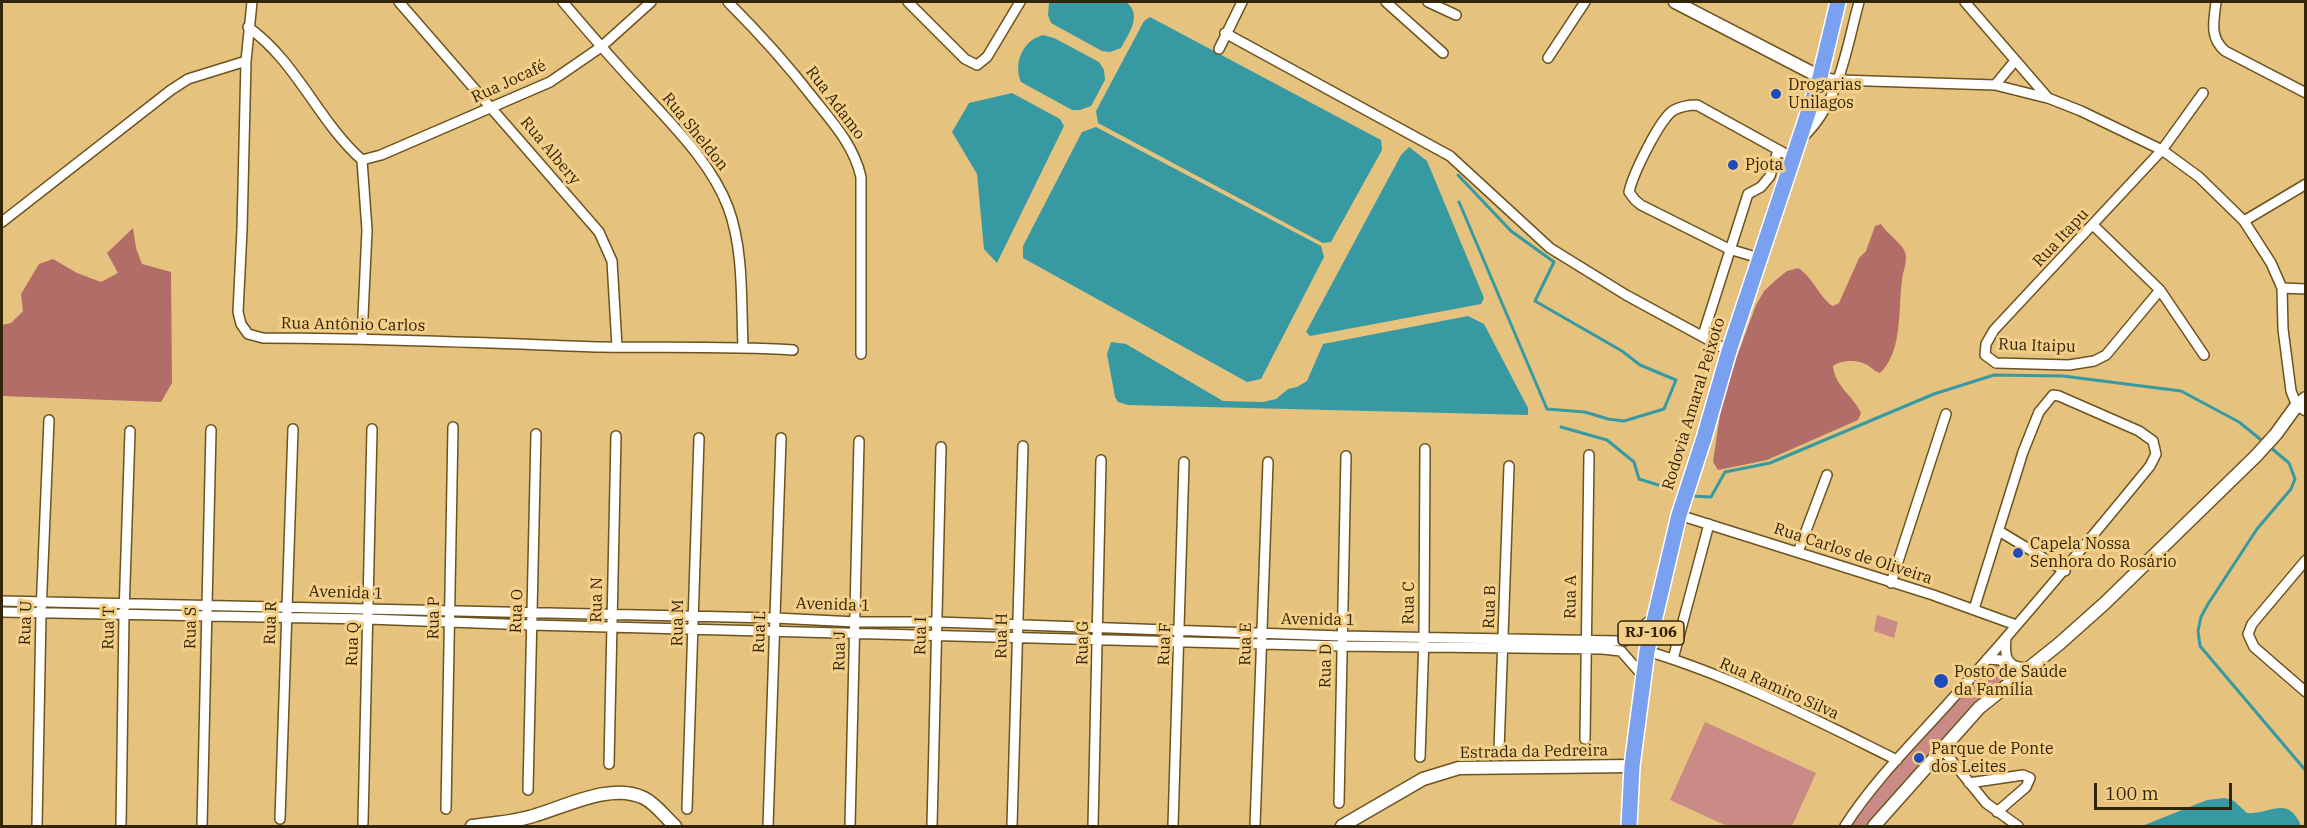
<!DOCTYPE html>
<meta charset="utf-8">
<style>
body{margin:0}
#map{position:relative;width:2307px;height:828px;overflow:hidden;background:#e5c27d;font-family:"IBM Plex Serif",serif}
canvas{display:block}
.frame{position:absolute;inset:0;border:3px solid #322507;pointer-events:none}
.scale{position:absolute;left:2094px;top:783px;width:138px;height:27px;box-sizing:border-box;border:3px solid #322507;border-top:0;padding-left:8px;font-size:18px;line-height:21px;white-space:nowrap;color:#322507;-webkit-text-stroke:4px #f3cf8a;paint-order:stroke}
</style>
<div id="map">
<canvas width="2307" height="828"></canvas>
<div class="frame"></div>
<div class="scale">100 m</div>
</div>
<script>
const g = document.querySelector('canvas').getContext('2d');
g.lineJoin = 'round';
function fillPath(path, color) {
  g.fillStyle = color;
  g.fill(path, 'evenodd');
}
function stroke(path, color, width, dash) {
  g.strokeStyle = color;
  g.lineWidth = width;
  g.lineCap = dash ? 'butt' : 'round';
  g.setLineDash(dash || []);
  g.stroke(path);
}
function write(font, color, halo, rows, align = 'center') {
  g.font = font + ' "IBM Plex Serif",serif';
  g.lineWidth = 6;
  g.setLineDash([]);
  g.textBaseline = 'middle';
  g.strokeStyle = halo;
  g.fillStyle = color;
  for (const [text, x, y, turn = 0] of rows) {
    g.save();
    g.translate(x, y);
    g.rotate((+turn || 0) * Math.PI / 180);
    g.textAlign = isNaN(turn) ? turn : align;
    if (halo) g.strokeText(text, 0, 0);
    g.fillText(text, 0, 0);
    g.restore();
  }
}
const green = new Path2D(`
 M1877 615 1898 622 1894 638 1874 631Z
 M1988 664H1998L2004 672 2006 680 1868 826H1850L1862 807Z
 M1705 722 1816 773 1792 826H1727L1670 800Z`);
const forest = new Path2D(`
 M1881 224C1887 234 1901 242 1905 252 1908 262 1903 270 1902 280 1898 308 1903 352 1880 373 1874 371 1872 368 1867 365 1858 359 1841 360 1833 366 1835 387 1853 395 1861 413L1858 420 1767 460 1718 470 1713 462 1723 394 1756 305 1764 291 1777 279 1787 271 1798 268C1813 277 1821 300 1833 306L1839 303 1859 258 1866 251 1875 226Z
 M133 228 136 248 142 264 171 272 172 383 161 402 2 396V325L11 323 23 311 21 294 39 264 53 259 77 273 101 282 118 273 107 253Z`);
const water = new Path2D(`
 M1049 2H1126C1143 15 1129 33 1121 48L1110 52 1102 51 1051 23 1048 15Z
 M1150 17 1381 140 1382 150 1331 242 1323 243 1098 123 1096 111 1144 21Z
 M1043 35 1054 38 1099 62 1104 70 1105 80 1091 106 1080 110H1072L1021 82C1013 63 1023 40 1043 35Z
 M1012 93 1060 119 1064 126 997 263 984 249 977 174 952 132 969 103Z
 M1096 127 1321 246 1324 257 1261 379 1247 382 1023 258V246L1082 132Z
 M1409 147 1427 161 1484 298 1481 304 1310 336 1306 332 1401 155Z
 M1468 316 1484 324 1528 408V415L1128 405 1118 402 1115 397 1107 354 1111 342 1126 344 1223 401 1263 402 1276 399 1288 389 1297 387 1307 381 1323 344Z
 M2225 798 2234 801 2247 813C2270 815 2288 794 2301 826H2142L2207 800Z`);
const stream = new Path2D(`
 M1458 175 1511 231 1554 262 1535 301 1622 351 1640 365 1676 380 1664 409 1624 421 1608 419 1585 412 1547 409 1459 202
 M1561 427 1607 440 1634 462 1639 479 1668 488
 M2270 447 2289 463 2295 479 2291 489 2257 529 2208 604 2201 617 2198 631 2200 646 2306 771
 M1692 496 1711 497 1725 472 1770 463 1934 394 1994 375 2063 376 2181 391 2239 422 2265 443`);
const minor = new Path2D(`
 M252 2 246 61 242 230 238 312 241 324 248 334 263 338C376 338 488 343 601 347 665 348 729 346 793 350
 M399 2 599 232 612 261 617 347
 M563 2C590 34 618 66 647 97 677 130 712 165 728 207 744 250 741 301 743 347
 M728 2C759 33 787 64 814 99 834 124 854 146 861 177V354
 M908 2 965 59 977 65 987 57 1020 2
 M1386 2 1443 53
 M1428 2 1456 15
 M1965 2 2048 98 2081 111 2162 150 2199 177 2244 221 2271 263 2282 288 2283 329 2291 391 2297 406 2306 411
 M2216 2C2214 21 2209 37 2225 51L2306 93
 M248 27C297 62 318 121 362 160L367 230 362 338
 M1225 33 1450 156 1550 248 1626 295 1729 351
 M1219 49 1242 2
 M1548 58 1585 2
 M1820 77 1839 80 1995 85 2047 98
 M1995 85 2014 62
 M1803 137C1840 102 1846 49 1859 2
 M362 160 381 155 550 82 601 47 651 2
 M2244 221 2306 184
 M2 222 171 90 188 79 246 61
 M2094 226 2160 290 2204 355
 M1759 258 1729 249 1641 205 1635 200 1629 192C1633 174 1660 118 1674 110 1682 106 1690 105 1697 105L1793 158
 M2282 288 2306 289
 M2160 290 2106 355 2094 361 2069 365 1996 363 1985 355 1986 344 1994 330 2162 150 2203 93
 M1703 335 1748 194 1761 187 1770 176 1778 150
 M1679 515 1933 595 2016 625
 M1999 531 2065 571
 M1798 552 1827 475
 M2306 560 2252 624 2248 634 2254 647 2306 692
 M1891 583 1946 414
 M2 601 775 618 856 622H937L1341 636 1619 641H1625L1654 617
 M2 612 368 619 531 625 1341 646 1602 649 1621 651 1643 676
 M2006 638C2004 659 2007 668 2030 668
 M1647 651C1734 677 1816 720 1897 760
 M1673 659 1709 524
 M1987 659 2001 660C2008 667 2011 673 2010 683
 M1585 739 1589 455
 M1499 750 1509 466
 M1943 750 1986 803 2018 826
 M1420 757 1424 636 1425 449
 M609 764 616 436
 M1969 783 2023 775 2030 778 2026 787 1997 812
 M528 790 536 434
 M1339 803 1346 456
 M446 809 453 427
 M687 809 699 438
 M280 819 293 429
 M363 823 372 429
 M37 826 41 613 49 420
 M121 826 124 614 130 431
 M202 826 211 430
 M768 826 781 438
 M850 826 859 441
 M932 826 941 447
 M1012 826 1023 446
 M1093 826 1101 460
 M1173 826 1184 462
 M1255 826 1268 462
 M1845 826C1877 776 1921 735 1960 690 2025 617 2088 542 2150 466L2156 454 2153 441 2139 431 2059 396 2053 395 2039 412 2023 452 1974 609`);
const tertiary = new Path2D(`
 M1675 2 1820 77
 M472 826C493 823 516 822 536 815 567 806 612 782 644 798 656 804 665 817 675 826
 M1342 826 1423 779 1459 768 1632 766
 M1874 826 1979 708 2059 644 2105 603 2256 456 2276 434 2297 405 2306 398`);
const trunk = new Path2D(`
 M1629 826 1632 766 1647 651 1679 515 1704 438 1729 351 1820 77 1838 2`);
const markers = [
 [1776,94,6,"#1e4dba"],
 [1733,165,6,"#1e4dba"],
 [2018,553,6,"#1e4dba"],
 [1941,681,8,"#1e4dba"],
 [1919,758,6,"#1e4dba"]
];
const shields = [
 [1651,633,66]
];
const shieldNames = [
 ["RJ-106",1651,633]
];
const streetNames = [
 ["Rua Jocafé",509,82,-25],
 ["Rua Adamo",835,103,53],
 ["Rua Sheldon",695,132,51],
 ["Rua Albery",550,151,50],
 ["Rua Itapu",2061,238,-47],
 ["Rua Antônio Carlos",353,325,1],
 ["Rua Itaipu",2037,346,2],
 ["Rodovia Amaral Peixoto",1694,404,-73],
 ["Rua Carlos de Oliveira",1853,554,18],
 ["Avenida 1",346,593,2],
 ["Rua A",1571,597,-89],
 ["Rua N",597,600,-89],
 ["Rua C",1409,603,-89],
 ["Avenida 1",833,605,2],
 ["Rua B",1490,607,-88],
 ["Rua O",517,611,-88],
 ["Rua P",434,618,-89],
 ["Avenida 1",1318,620,1],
 ["Rua U",26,623,-88],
 ["Rua R",271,623,-88],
 ["Rua M",678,623,-89],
 ["Rua T",109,628,-89],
 ["Rua S",191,628,-89],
 ["Rua L",760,632,-88],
 ["Rua I",921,636,-89],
 ["Rua H",1002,636,-89],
 ["Rua G",1083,643,-89],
 ["Rua Q",353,644,-88],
 ["Rua F",1165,644,-88],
 ["Rua E",1246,644,-89],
 ["Rua J",840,651,-89],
 ["Rua D",1326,666,-89],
 ["Rua Ramiro Silva",1779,689,24],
 ["Estrada da Pedreira",1534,752,-1]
];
const poiNames = [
 ["Drogarias",1788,85],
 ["Unilagos",1788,103],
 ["Pjota",1745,165],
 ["Capela Nossa",2030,544],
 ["Senhora do Rosário",2030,562],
 ["Posto de Saúde",1954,672],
 ["da Família",1954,690],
 ["Parque de Ponte",1931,749],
 ["dos Leites",1931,767]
];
fillPath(green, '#ca8a86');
fillPath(forest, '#b36d69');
fillPath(water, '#379aa3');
stroke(stream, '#379aa3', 3);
stroke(minor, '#6c531f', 12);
stroke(tertiary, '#6c531f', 15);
stroke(trunk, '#fff', 18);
stroke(minor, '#fff', 9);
stroke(tertiary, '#fff', 12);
stroke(trunk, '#7aa0f0', 15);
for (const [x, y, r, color] of markers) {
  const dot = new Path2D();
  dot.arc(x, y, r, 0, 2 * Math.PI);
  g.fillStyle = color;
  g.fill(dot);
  stroke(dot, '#f3cf8a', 2);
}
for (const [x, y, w] of shields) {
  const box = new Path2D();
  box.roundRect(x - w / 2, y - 12, w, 24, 4.5);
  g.fillStyle = '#f3cf8a';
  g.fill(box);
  stroke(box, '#322507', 1.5);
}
write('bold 15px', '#322507', null, shieldNames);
write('16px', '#322507', '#f3cf8a', streetNames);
write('16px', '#322507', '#f3cf8a', poiNames, 'left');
</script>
